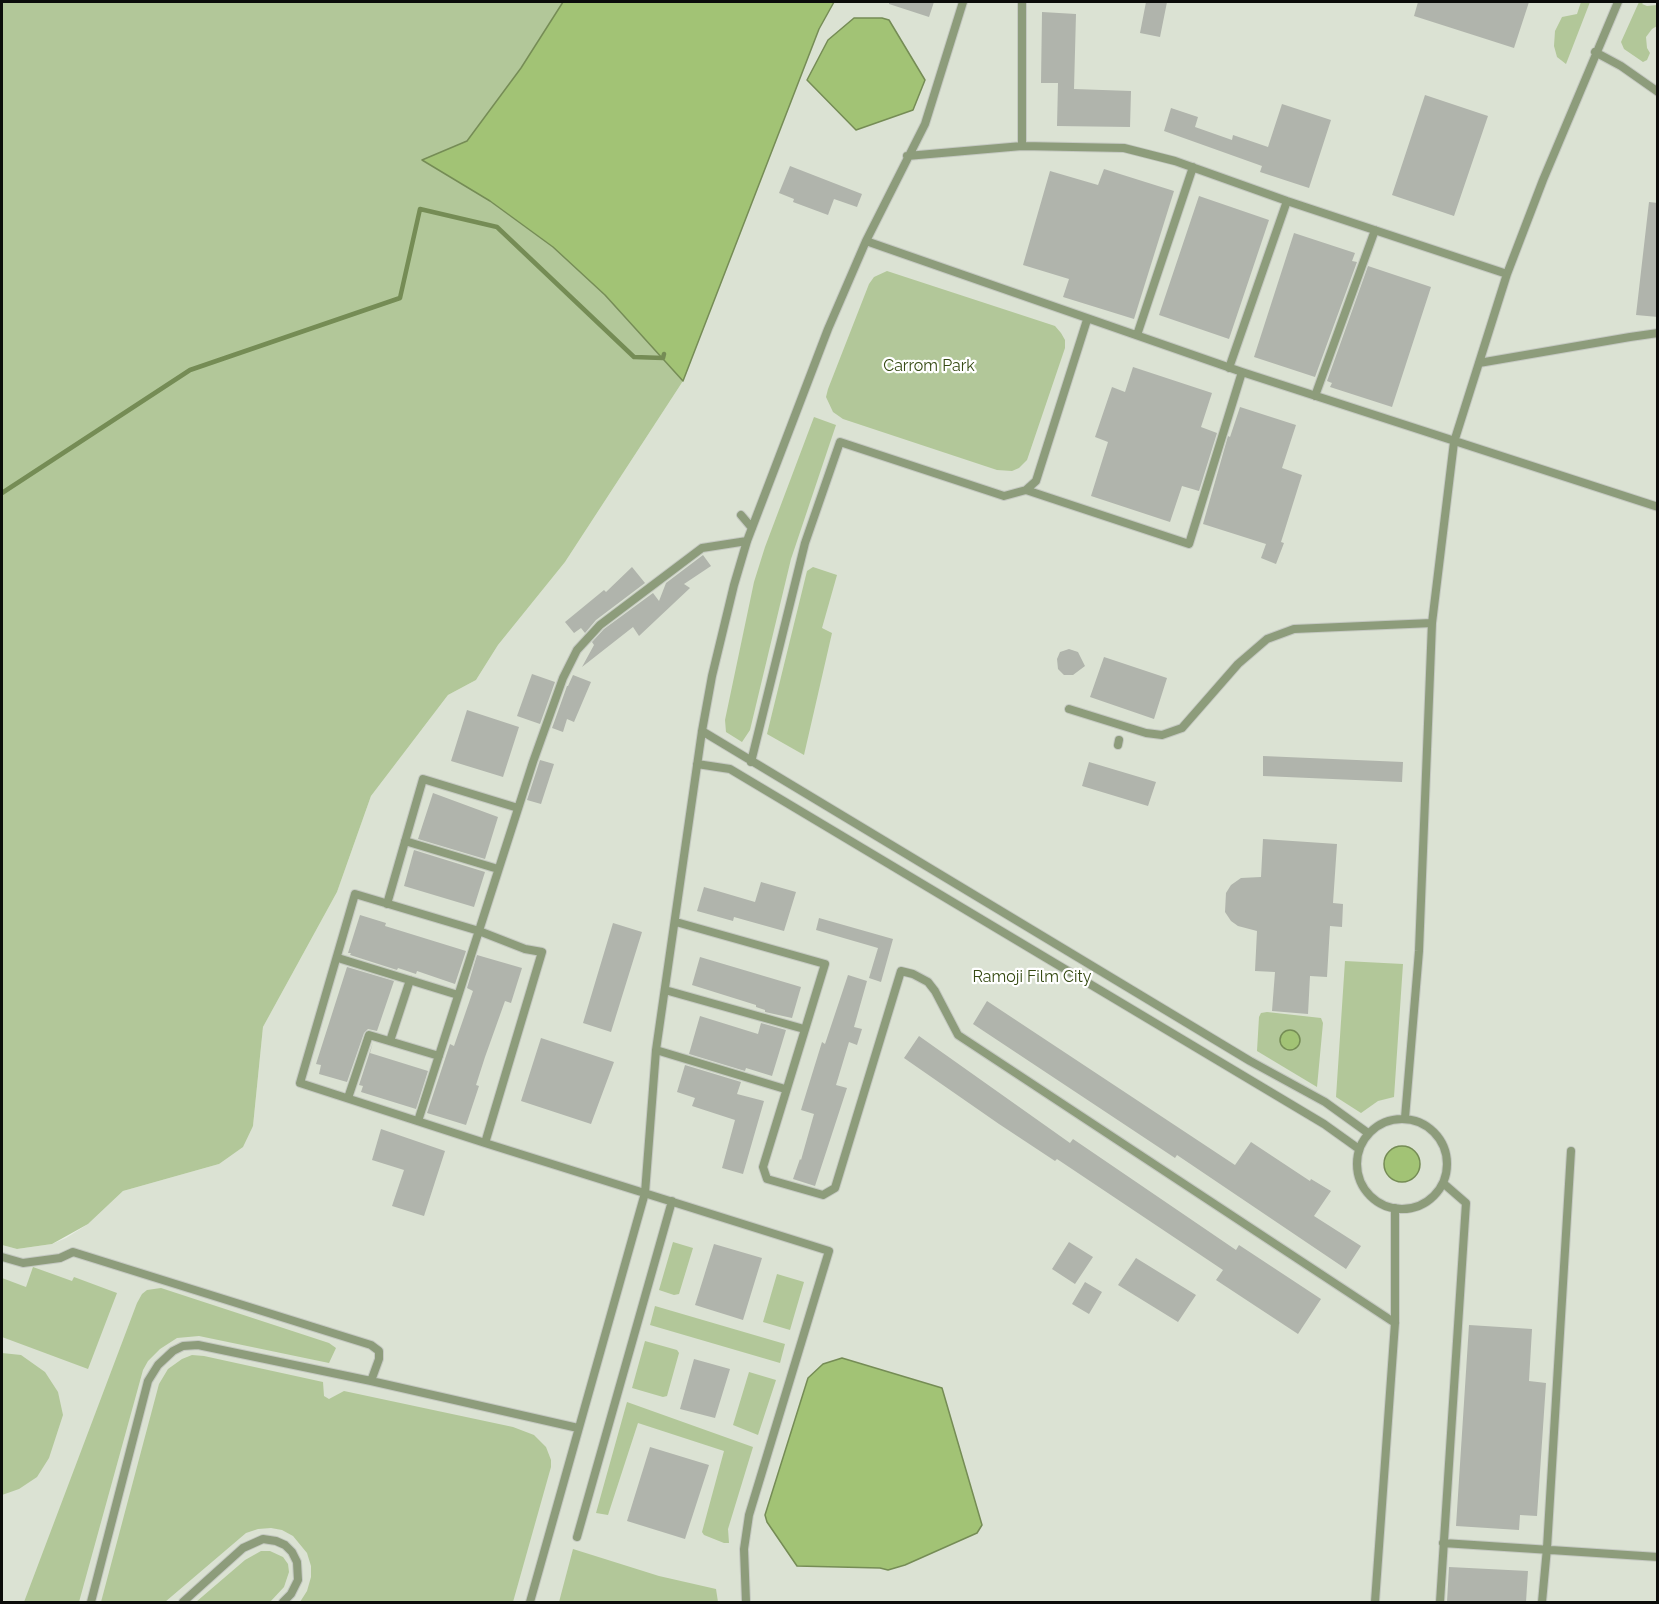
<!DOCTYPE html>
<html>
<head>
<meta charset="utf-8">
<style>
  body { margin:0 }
  #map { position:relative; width:1659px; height:1604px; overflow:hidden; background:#e9ede5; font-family:Raleway,sans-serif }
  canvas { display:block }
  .frame { position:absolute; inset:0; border:3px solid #0b0c0a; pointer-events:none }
</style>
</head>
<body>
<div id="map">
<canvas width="1659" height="1604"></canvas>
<div class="frame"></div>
</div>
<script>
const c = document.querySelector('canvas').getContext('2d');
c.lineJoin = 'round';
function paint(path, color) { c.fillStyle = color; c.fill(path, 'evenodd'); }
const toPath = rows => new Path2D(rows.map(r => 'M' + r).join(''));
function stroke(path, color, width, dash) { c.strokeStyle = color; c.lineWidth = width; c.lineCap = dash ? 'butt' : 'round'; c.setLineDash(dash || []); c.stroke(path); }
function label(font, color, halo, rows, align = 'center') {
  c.font = font + ' Raleway,sans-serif'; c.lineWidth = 4.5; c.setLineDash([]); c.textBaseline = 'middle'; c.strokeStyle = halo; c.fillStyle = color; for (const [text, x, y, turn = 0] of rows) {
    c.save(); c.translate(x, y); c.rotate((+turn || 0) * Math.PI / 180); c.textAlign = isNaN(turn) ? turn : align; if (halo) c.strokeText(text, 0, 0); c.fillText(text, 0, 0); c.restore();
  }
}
const built = toPath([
  [834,2,1657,2,1657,1602,2,1602,2,1245,17,1249,52,1244,66,1238,88,1224,123,1191,219,1164,253,1126,263,1027,337,892,371,796,448,695,476,680,498,645,565,562,683,381,819,29]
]);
const green = toPath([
  [2,2,563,2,521,68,467,141,423,160,490,201,553,247,605,295,683,381,565,562,498,645,476,680,448,695,371,796,337,892,263,1027,253,1126,243,1147,219,1164,123,1191,88,1224,52,1244,17,1249,2,1245],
  [1581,2,1590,2,1566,64,1557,57,1554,46,1555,31,1562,17,1577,14],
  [1639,2,1644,2,1642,4,1647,6,1657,5,1657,26,1652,29,1646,37,1647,48,1650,53,1647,60,1643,62,1624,49,1621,42],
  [887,271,1049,324,1055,326,1061,333,1065,340,1065,348,1027,460,1019,468,1012,471,997,470,843,419,833,412,826,397,828,389,869,284,874,277],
  [814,417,836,425,791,559,750,730,742,742,726,732,725,720,754,582,765,547],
  [813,567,837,575,822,628,832,633,804,755,767,734,807,571],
  [1345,961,1403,964,1394,1097,1378,1101,1361,1113,1336,1097],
  [1267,1012,1321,1018,1323,1023,1317,1087,1257,1051,1259,1017,1261,1013],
  [673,1242,693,1248,679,1294,674,1295,659,1290],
  [33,1267,72,1281,74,1277,117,1293,88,1369,2,1337,2,1278,26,1287],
  [777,1274,804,1282,790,1330,763,1322],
  [161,1288,329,1343,336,1348,329,1363,199,1336,177,1338,160,1349,148,1361,143,1370,79,1602,24,1602,137,1303,142,1294,147,1290],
  [655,1306,785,1344,780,1363,650,1325],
  [645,1341,677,1350,679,1353,667,1396,663,1397,632,1388],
  [2,1353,21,1355,45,1372,58,1392,63,1415,49,1458,37,1477,19,1489,2,1495],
  [192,1355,204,1356,323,1382,324,1396,329,1399,344,1391,513,1427,534,1435,546,1447,551,1460,551,1467,513,1602,300,1602,307,1591,311,1577,311,1566,307,1553,293,1536,282,1530,271,1528,258,1529,246,1533,165,1602,101,1602,159,1384,168,1369,182,1359],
  [749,1372,776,1380,758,1435,733,1425],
  [627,1402,753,1447,728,1529,729,1543,724,1543,704,1535,702,1532,724,1451,638,1423,608,1515,596,1513],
  [573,1549,659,1576,716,1589,718,1602,559,1602],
  [261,1551,270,1551,283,1557,288,1564,289,1572,284,1587,270,1602,196,1602,245,1560]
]);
const water = toPath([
  [563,2,834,2,819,29,683,381,605,295,553,247,490,201,422,160,467,141,521,68,563,2],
  [854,18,882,18,889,20,925,80,913,110,856,130,807,80,828,40,854,18],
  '1280 1040a10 10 0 1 1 20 0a10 10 0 1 1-20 0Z',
  '1384 1164a18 18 0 1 1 36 0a18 18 0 1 1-36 0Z',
  [842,1358,942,1388,982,1525,977,1533,905,1565,888,1570,880,1568,797,1566,767,1522,765,1515,808,1378,823,1364,842,1358]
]);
const stream = toPath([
  [2,493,190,370,400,298,420,209,497,227,634,357,663,358,664,354]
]);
const building = toPath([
  [889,2,934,2,929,17,889,4],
  [1146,2,1167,2,1160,37,1140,33],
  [1418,2,1529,2,1514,48,1414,16],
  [1042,12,1076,14,1074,89,1131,91,1130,127,1057,126,1058,83,1041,83],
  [1425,95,1488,116,1454,216,1392,195],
  [1282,104,1331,120,1309,188,1260,172,1262,166,1164,131,1171,108,1198,117,1195,127,1232,140,1233,135,1268,147],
  [790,166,862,194,857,207,834,199,828,215,793,202,794,199,779,193],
  [1104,169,1174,191,1134,319,1063,297,1069,279,1023,265,1050,171,1098,185],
  [1199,196,1269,220,1229,339,1159,315],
  [1649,202,1658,203,1658,317,1636,315],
  [1294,233,1355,253,1352,261,1357,262,1315,377,1254,357],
  [1368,266,1431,287,1392,407,1330,387,1332,383,1327,381],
  [1133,367,1212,393,1201,427,1217,433,1199,491,1182,486,1170,522,1091,496,1108,442,1095,437,1112,387,1125,392],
  [1240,407,1296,425,1282,468,1302,475,1281,542,1284,543,1276,564,1261,558,1266,544,1203,524,1228,436,1230,437],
  [703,555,711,566,684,584,690,588,639,636,633,627,582,667,594,645,592,642,604,629,653,593,659,601,666,583],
  [632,567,645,583,596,620,585,633,581,628,574,633,565,622,604,590,606,592],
  [1069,649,1078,652,1085,666,1073,675,1064,675,1058,669,1057,659,1060,652],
  [1104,657,1167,678,1154,719,1090,697],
  [532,674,555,682,540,724,517,716],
  [573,675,591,682,574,722,567,719,563,732,552,728,567,686,568,686],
  [467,710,519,727,503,777,451,761],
  [1263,756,1403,762,1402,782,1263,776],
  [540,760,554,764,541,804,527,800],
  [1089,762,1156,782,1148,806,1082,786],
  [433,793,498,817,485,859,418,839],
  [1263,839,1337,844,1333,903,1343,904,1342,927,1330,926,1327,977,1310,976,1308,1014,1272,1011,1275,972,1255,971,1257,931,1238,926,1231,921,1225,912,1226,893,1231,885,1241,878,1261,877],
  [414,850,485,872,474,907,404,886],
  [761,882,796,892,784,931,734,917,733,921,697,911,704,887,755,902],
  [360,915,386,923,385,926,466,951,455,984,417,971,416,974,398,968,397,970,350,955,351,953,348,953],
  [819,918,893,939,881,982,869,978,878,948,816,930],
  [613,923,642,932,611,1032,583,1023],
  [477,955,522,968,511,1003,505,1001,485,1057,476,1085,479,1086,466,1125,427,1113,450,1044,454,1046,473,991,467,988],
  [700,957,801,987,792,1018,765,1012,765,1010,756,1007,756,1005,692,985],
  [347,967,394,981,377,1031,368,1029,364,1033,347,1082,319,1074,321,1065,316,1064],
  [848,975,867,981,854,1027,862,1029,857,1045,849,1042,836,1085,847,1088,815,1186,793,1179,800,1159,801,1160,814,1114,801,1110,822,1042,825,1044],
  [987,1001,1235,1165,1251,1142,1310,1181,1311,1179,1331,1191,1314,1216,1361,1246,1346,1269,1177,1155,1175,1158,973,1024],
  [700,1016,758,1034,761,1023,786,1030,772,1076,746,1068,745,1071,689,1054],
  [919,1036,1070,1143,1073,1139,1236,1250,1239,1245,1321,1299,1298,1334,1216,1280,1223,1270,1057,1159,1055,1161,999,1124,904,1058],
  [541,1038,614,1062,591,1124,521,1101],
  [373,1042,370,1053,428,1071,416,1109,361,1092,363,1086,359,1085],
  [685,1065,741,1082,737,1094,764,1101,743,1174,722,1168,735,1120,692,1106,695,1098,677,1092],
  [381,1129,445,1151,424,1216,392,1206,404,1170,372,1160],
  [1069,1242,1093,1257,1075,1284,1052,1269],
  [714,1244,762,1258,743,1320,695,1305],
  [1136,1258,1196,1295,1178,1322,1118,1285],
  [1085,1282,1102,1292,1089,1314,1072,1304],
  [1469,1325,1532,1329,1529,1381,1546,1383,1537,1516,1520,1515,1519,1530,1456,1526],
  [694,1359,730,1369,715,1418,680,1409],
  [650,1447,709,1465,685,1539,627,1521],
  [1449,1567,1528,1571,1526,1602,1447,1602]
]);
const service = toPath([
  [1595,52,1621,66,1658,92],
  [1022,146,1022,2],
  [907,156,1022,146,1124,148,1175,161,1287,201,1507,274],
  [866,241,1242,372,1658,507],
  [1137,335,1193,167],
  [1479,363,1630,337,1658,333],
  [1229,368,1287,201],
  [1315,396,1375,230],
  [1026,490,1189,544,1242,372],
  [741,515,752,528],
  [1069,709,1146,733,1162,735,1182,728,1238,664,1267,639,1294,629,1432,623],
  [702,731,1250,1061,1325,1102,1368,1133],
  [1118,745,1119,740],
  [751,762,805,543,840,442,1004,496,1026,490,1036,481,1087,320],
  [697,764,730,769,1324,1124,1359,1149],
  [405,841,498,869],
  [387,904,423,779,518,808],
  [676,922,825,964,763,1167,767,1179,823,1195,835,1188,901,971,913,974,928,982,935,991,958,1035,1395,1323],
  [338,958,458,995],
  [665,990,804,1029],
  [390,1041,410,980],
  [656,1050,785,1089],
  [348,1098,369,1035,439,1056],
  [1405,1118,1419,951,1432,623,1454,442,1507,274,1543,180,1618,2],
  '1357 1164a45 45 0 1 1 90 0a45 45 0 1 1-90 0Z',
  [418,1121,533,762,563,678,577,650,600,625,702,548,747,541],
  [485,1143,542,952,525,949,479,931,355,894,300,1083,485,1143,829,1251,749,1515,744,1549,746,1602],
  [2,1257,23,1263,60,1258,73,1252,371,1345,379,1351,379,1359,371,1381],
  [577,1537,672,1201],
  [1443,1543,1658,1557],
  [91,1602,148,1381,158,1365,173,1351,183,1346,198,1345,371,1381,578,1428],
  [183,1602,243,1548,263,1539,276,1541,285,1545,292,1552,297,1562,298,1580,291,1594,283,1602],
  [530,1602,645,1193,656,1050,702,731,712,676,734,585,747,541,828,329,866,241,925,124,963,2],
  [1375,1602,1395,1323,1395,1208],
  [1440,1602,1466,1203,1443,1183],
  [1542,1602,1547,1548,1571,1151]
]);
const parkNames = [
  ["Carrom Park",929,366],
  ["Ramoji Film City",1032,977]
];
paint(built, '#dbe2d3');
paint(green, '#b2c799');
paint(water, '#a2c375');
stroke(water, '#758c55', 1.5);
stroke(stream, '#758c55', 4.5);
paint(building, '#b0b4ac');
stroke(service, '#c5c9c2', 10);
stroke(service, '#8d9c7b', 8);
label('16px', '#354a12', '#fff', parkNames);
</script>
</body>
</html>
